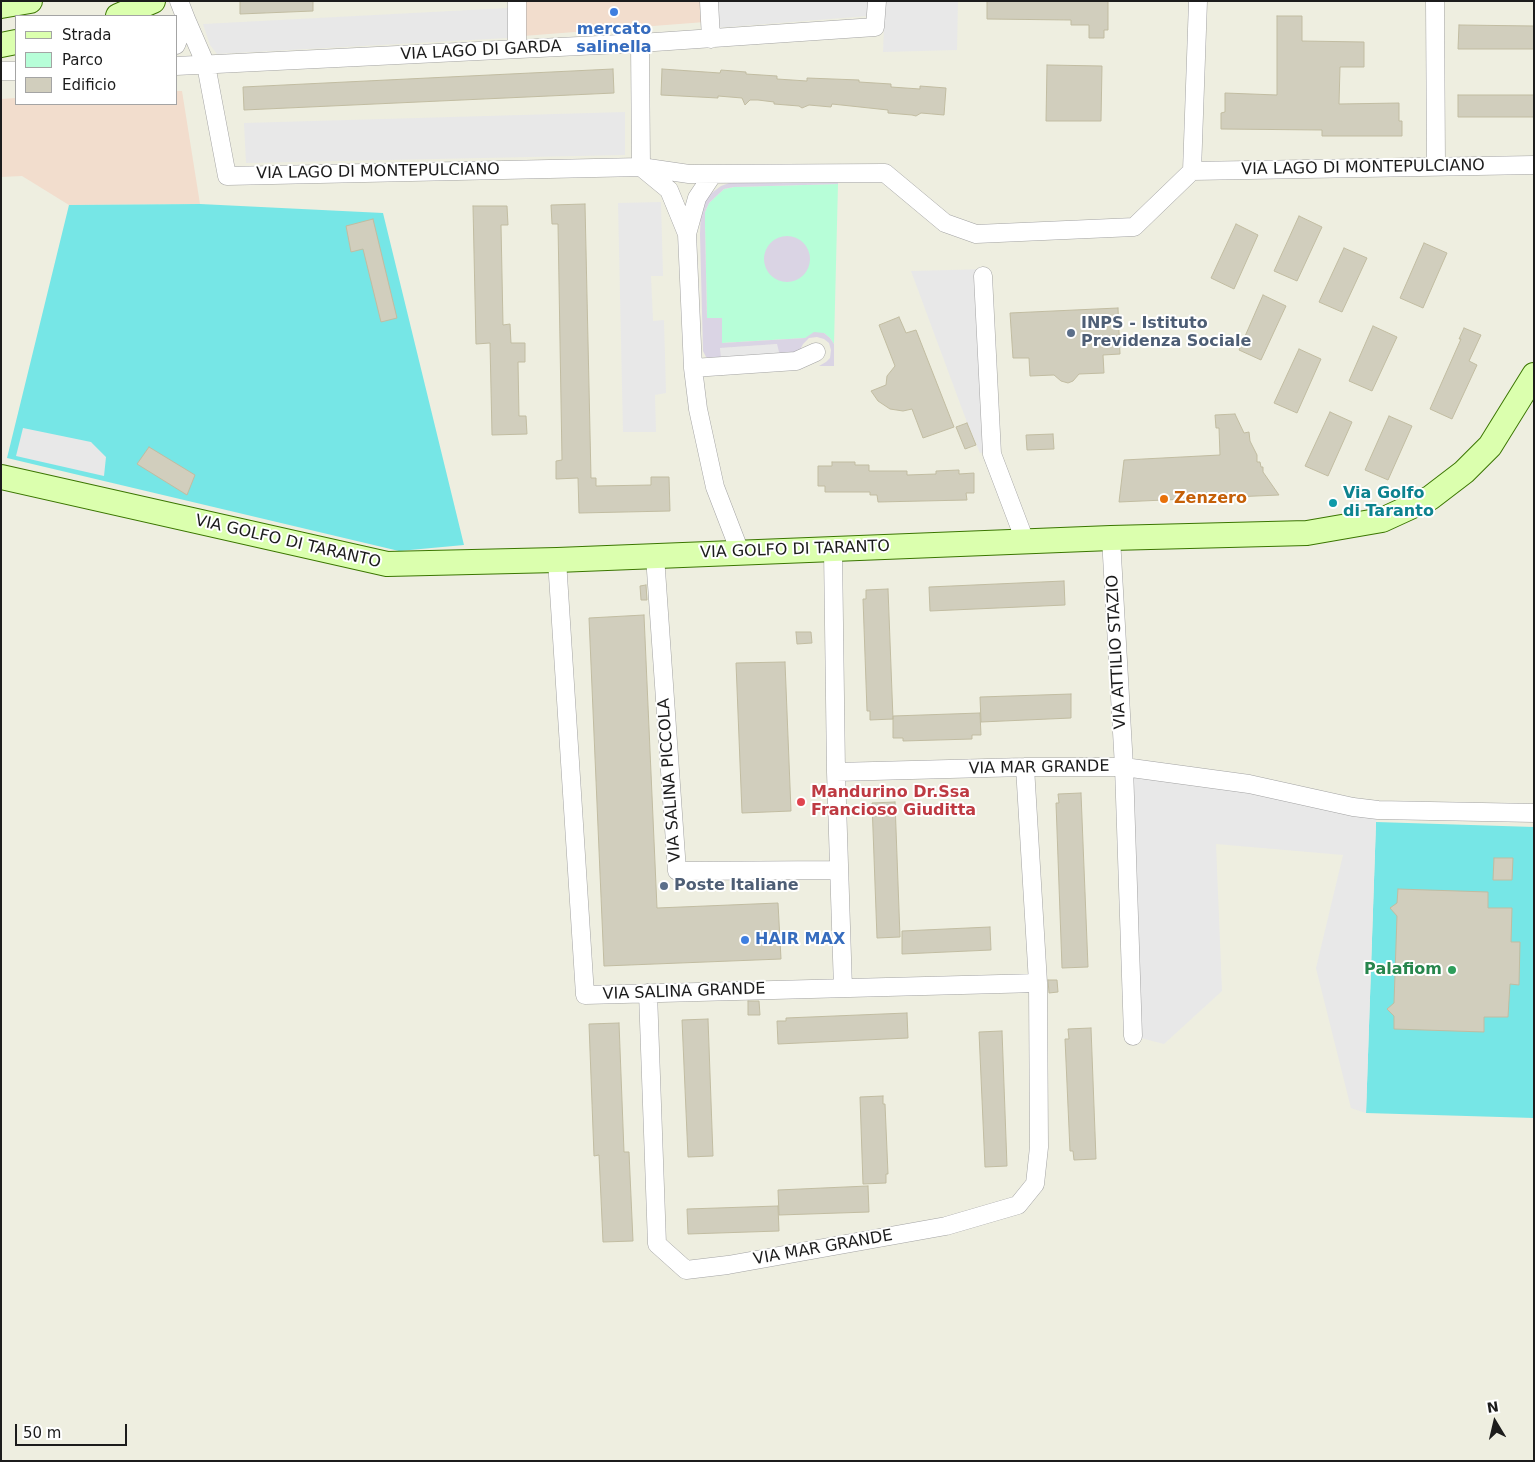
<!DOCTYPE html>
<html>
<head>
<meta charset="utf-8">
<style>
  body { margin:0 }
  #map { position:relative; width:1535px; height:1462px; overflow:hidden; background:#eeeee0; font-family:"DejaVu Sans",sans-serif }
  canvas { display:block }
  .frame { position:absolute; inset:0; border:2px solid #1c1c1c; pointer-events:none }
  .legend { position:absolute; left:15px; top:15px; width:162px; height:90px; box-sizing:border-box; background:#fff; border:1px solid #a4a4a4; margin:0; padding:6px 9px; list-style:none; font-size:15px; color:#1c1c1c }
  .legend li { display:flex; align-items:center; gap:10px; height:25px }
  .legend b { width:25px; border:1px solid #a4a4a4 }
  .north { position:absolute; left:1470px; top:1397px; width:50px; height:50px; -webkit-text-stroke:4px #fff; paint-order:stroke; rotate:351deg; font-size:14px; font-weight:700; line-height:20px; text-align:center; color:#1c1c1c }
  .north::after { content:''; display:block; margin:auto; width:18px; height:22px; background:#1c1c1c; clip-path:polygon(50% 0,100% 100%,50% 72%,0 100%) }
  .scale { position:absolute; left:15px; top:1424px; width:112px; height:22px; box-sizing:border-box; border:2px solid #1c1c1c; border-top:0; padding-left:6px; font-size:15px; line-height:18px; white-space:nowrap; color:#1c1c1c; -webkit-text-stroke:4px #fff; paint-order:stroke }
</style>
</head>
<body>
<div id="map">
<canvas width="1535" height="1462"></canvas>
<div class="frame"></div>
<ul class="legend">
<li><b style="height:6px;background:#dbffae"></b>Strada</li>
<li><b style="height:14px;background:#b7fed8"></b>Parco</li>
<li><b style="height:14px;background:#d1cebd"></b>Edificio</li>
</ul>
<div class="north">N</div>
<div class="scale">50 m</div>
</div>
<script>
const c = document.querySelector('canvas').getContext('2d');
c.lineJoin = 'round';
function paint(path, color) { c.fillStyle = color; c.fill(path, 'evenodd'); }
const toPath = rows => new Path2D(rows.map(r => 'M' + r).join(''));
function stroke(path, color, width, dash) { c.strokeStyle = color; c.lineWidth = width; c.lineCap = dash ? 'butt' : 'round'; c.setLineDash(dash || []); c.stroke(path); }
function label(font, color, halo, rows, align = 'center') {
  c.font = font + ' "DejaVu Sans",sans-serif'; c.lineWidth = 4; c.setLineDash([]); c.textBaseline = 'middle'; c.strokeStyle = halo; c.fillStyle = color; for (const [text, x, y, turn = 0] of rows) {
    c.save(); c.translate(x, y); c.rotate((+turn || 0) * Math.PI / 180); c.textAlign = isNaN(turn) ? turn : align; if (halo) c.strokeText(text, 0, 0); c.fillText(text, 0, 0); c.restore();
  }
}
const commercial = toPath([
  [524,1,704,1,705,22,523,36],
  [176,91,182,91,200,204,69,205,22,176,1,177,1,99,16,98,16,104,176,104]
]);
const park = toPath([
  [838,184,834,344,830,338,824,333,805,338,722,343,707,318,705,226,705,212,709,203,724,189,734,187]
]);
const pitch = toPath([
  [200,204,383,213,464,545,399,551,7,458,69,205],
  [1376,822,1534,827,1534,1118,1366,1113]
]);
const parking = toPath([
  [714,1,868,1,868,16,716,28],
  [885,1,958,1,957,50,883,52],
  [508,8,508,38,217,54,210,45,203,24],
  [625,112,625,155,246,163,244,123],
  [661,202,663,276,651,276,653,321,664,320,666,393,655,395,656,432,623,432,618,203],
  [988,269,997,449,980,453,968,425,911,271],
  [778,344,779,352,781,354,721,358,720,348],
  [23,428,91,442,106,457,104,476,16,456],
  [1124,767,1378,810,1376,822,1366,1113,1351,1108,1316,968,1343,855,1216,844,1222,991,1164,1044,1133,1036]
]);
const plaza = toPath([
  [838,179,838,184,734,187,724,189,709,203,705,212,705,226,707,318,722,318,722,343,805,338,814,332,824,333,830,338,834,344,834,366,819,366,826,362,830,358,831,350,829,343,824,339,817,337,809,338,803,344,800,350,796,353,781,354,779,352,777,344,720,348,721,358,711,359,706,357,703,351,700,234,701,209,705,200,713,192,721,186,732,182],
  '764 259a23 23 0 1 1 46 0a23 23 0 1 1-46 0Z'
]);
const building = toPath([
  [240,1,313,1,313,11,240,14,240,1],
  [987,1,1108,1,1108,30,1104,30,1104,38,1089,38,1089,25,1071,25,1071,20,987,19,987,1],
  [1277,16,1302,16,1302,41,1364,42,1364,67,1340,67,1339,104,1399,103,1399,121,1402,121,1402,136,1322,136,1322,130,1221,129,1221,113,1225,112,1225,93,1277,95,1277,16],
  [1459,25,1534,26,1534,49,1458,49,1459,25],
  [1047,65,1102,66,1101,121,1046,121,1047,65],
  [613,69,614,93,244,110,243,87,613,69],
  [662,69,720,73,721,70,746,72,746,74,777,76,777,79,807,81,807,78,859,80,859,82,891,84,891,87,920,89,920,86,946,88,944,115,921,113,916,116,912,115,888,113,888,110,832,104,831,107,809,105,802,108,799,106,774,104,774,102,758,100,750,100,745,105,742,98,718,96,718,98,661,95,662,69],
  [1458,95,1534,95,1534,117,1458,117,1458,95],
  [585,204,591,478,596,478,596,486,651,485,651,477,669,477,670,511,579,513,578,478,556,479,556,461,562,460,558,224,552,224,551,205,585,204],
  [473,206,507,206,508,225,501,225,503,325,510,324,511,343,525,343,525,362,518,362,519,416,526,416,527,434,492,435,490,343,476,344,473,206],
  [1299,216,1322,227,1297,281,1274,271,1299,216],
  [373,219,397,318,381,322,363,249,351,252,346,226,373,219],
  [1236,224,1258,235,1234,289,1211,278,1236,224],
  [1424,243,1447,253,1423,308,1400,298,1424,243],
  [1344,248,1367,258,1342,312,1319,302,1344,248],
  [1263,295,1286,306,1261,360,1239,350,1263,295],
  [1118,308,1120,354,1103,355,1104,373,1079,374,1073,381,1068,383,1061,381,1054,375,1030,376,1029,358,1013,358,1010,313,1118,308],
  [899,317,906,333,916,330,954,427,923,438,912,409,903,411,890,409,878,401,871,391,886,385,887,376,895,366,879,325,899,317],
  [1373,326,1397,337,1372,391,1349,381,1373,326],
  [1464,328,1481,335,1469,361,1477,365,1452,419,1430,409,1461,339,1459,339,1464,328],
  [1299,349,1321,359,1297,413,1274,403,1299,349],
  [1330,412,1352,422,1328,476,1305,466,1330,412],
  [1235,414,1244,433,1249,432,1250,441,1257,455,1257,462,1260,462,1261,467,1263,467,1263,472,1279,495,1119,502,1124,460,1220,455,1219,428,1216,428,1215,415,1235,414],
  [1389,416,1412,426,1388,480,1365,470,1389,416],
  [967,423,976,445,965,449,956,427,967,423],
  [1053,434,1054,449,1027,450,1026,435,1053,434],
  [149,447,195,475,187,495,137,464,149,447],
  [832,462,855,462,855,465,869,465,869,471,907,471,907,475,936,474,936,471,959,470,959,474,974,473,974,493,966,493,967,500,878,502,877,495,870,495,870,492,825,492,825,486,818,486,818,466,832,466,832,462],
  [1064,581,1065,605,930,611,929,587,1064,581],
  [646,585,647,600,641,600,640,586,646,585],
  [888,589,893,719,870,720,870,711,867,711,863,599,866,599,866,590,888,589],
  [644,615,657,908,778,903,781,959,604,966,589,618,644,615],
  [796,632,811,632,812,643,797,644,796,632],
  [785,662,791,811,742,813,736,663,785,662],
  [1071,694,1071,718,981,722,980,697,1071,694],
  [980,713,981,735,972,735,972,739,903,741,903,738,893,738,893,716,980,713],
  [1081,793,1088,967,1062,968,1056,803,1059,803,1058,794,1081,793],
  [895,802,900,937,877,938,872,803,895,802],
  [1494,858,1513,858,1512,880,1493,880,1494,858],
  [1398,889,1488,892,1488,908,1512,908,1511,942,1520,942,1519,985,1510,984,1508,1017,1484,1017,1484,1032,1394,1029,1394,1016,1387,1009,1394,1003,1397,916,1390,908,1397,903,1398,889],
  [990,927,991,950,902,954,902,931,990,927],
  [1048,980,1057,980,1058,992,1049,993,1048,980],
  [748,1001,759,1001,760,1015,748,1015,748,1001],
  [907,1013,908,1038,778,1044,777,1021,786,1021,786,1018,907,1013],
  [708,1019,713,1156,688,1157,682,1020,708,1019],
  [619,1023,624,1152,629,1152,633,1241,603,1242,599,1155,594,1156,589,1024,619,1023],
  [1091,1028,1096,1159,1074,1160,1073,1151,1070,1151,1065,1039,1069,1039,1068,1029,1091,1028],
  [1002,1031,1007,1166,985,1167,979,1032,1002,1031],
  [883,1096,883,1104,885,1104,888,1174,886,1174,886,1183,863,1184,860,1097,883,1096],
  [868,1186,869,1212,779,1215,778,1190,868,1186],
  [778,1206,779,1231,688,1234,687,1209,778,1206]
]);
const street = toPath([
  [709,1,711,39],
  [1435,1,1436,166],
  [186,19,206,65,227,176,641,167,689,174,885,173,945,223,976,234,1134,227,1192,171,1198,1],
  [640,43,641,167],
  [176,45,186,19,179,1],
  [517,49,517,1],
  [176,66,640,43,875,27,877,1],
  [1,71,16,71],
  [641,167,669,190,687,234],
  [1192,171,1534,165],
  [713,174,697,198,687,234,693,368,698,409,715,487,740,552],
  [983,276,992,454,1025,541],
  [693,368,796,361,816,352],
  [1111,538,1124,767,1133,1036],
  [833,550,836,772,843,988],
  [655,556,677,871,839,870],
  [557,560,585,995,1038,983],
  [836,772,1025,767,1124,767,1249,784,1353,807,1378,810,1534,813],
  [648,993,657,1244,686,1270,728,1265,946,1226,1018,1205,1035,1184,1039,1147,1038,983,1025,767]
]);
const secondary = toPath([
  [1,6,30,1],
  [118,16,153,1],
  [1,45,16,42],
  [1,477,387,564,557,560,1111,538,1307,533,1382,520,1430,498,1464,472,1490,446,1534,375]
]);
const markers = [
  [614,12,5,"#3f7fe0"],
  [1071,333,5,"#5c6f8a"],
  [1164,499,5,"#e8710a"],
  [1333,503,5,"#0f9aa8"],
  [801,802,5,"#e0444e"],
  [664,886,5,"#5c6f8a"],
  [745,940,5,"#3f7fe0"],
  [1452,970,5,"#2e9e5b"]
];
const shopNames = [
  ["mercato",614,30],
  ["salinella",614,48],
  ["HAIR MAX",755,940,"left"]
];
const streetNames = [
  ["VIA LAGO DI GARDA",481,51,-3],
  ["VIA LAGO DI MONTEPULCIANO",1363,168,-1],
  ["VIA LAGO DI MONTEPULCIANO",378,172,-1],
  ["VIA GOLFO DI TARANTO",288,542,13],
  ["VIA GOLFO DI TARANTO",795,550,-2],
  ["VIA ATTILIO STAZIO",1117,652,-93],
  ["VIA MAR GRANDE",1039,768,-1],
  ["VIA SALINA PICCOLA",670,780,-94],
  ["VIA SALINA GRANDE",684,992,-2],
  ["VIA MAR GRANDE",823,1248,-10]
];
const serviceNames = [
  ["INPS - Istituto",1081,324],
  ["Previdenza Sociale",1081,342],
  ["Poste Italiane",674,886]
];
const cultureNames = [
  ["Via Golfo",1343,494],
  ["di Taranto",1343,512]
];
const foodNames = [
  ["Zenzero",1174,499]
];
const healthNames = [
  ["Mandurino Dr.Ssa",811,793],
  ["Francioso Giuditta",811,811]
];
const leisureNames = [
  ["Palafiom",1442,970]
];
paint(commercial, '#f2ddcd');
paint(park, '#b7fed8');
paint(pitch, '#76e6e6');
paint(parking, '#e8e8e8');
paint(plaza, '#dad4e4');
paint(building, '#d1cebd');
stroke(building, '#c1bca1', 1);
stroke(street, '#a3a3a3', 19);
stroke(secondary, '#3b7600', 26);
stroke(street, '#fff', 18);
stroke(secondary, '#dbffae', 24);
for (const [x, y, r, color] of markers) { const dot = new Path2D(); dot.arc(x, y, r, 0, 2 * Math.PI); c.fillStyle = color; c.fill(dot); stroke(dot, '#fff', 2); }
label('bold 16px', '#366cbe', '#fff', shopNames);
label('16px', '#1c1c1c', '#fff', streetNames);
label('bold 16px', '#4e5e75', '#fff', serviceNames, 'left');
label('bold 16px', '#0d838f', '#fff', cultureNames, 'left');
label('bold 16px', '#c56008', '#fff', foodNames, 'left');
label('bold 16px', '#be3a42', '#fff', healthNames, 'left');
label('bold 16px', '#27864d', '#fff', leisureNames, 'right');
</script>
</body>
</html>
